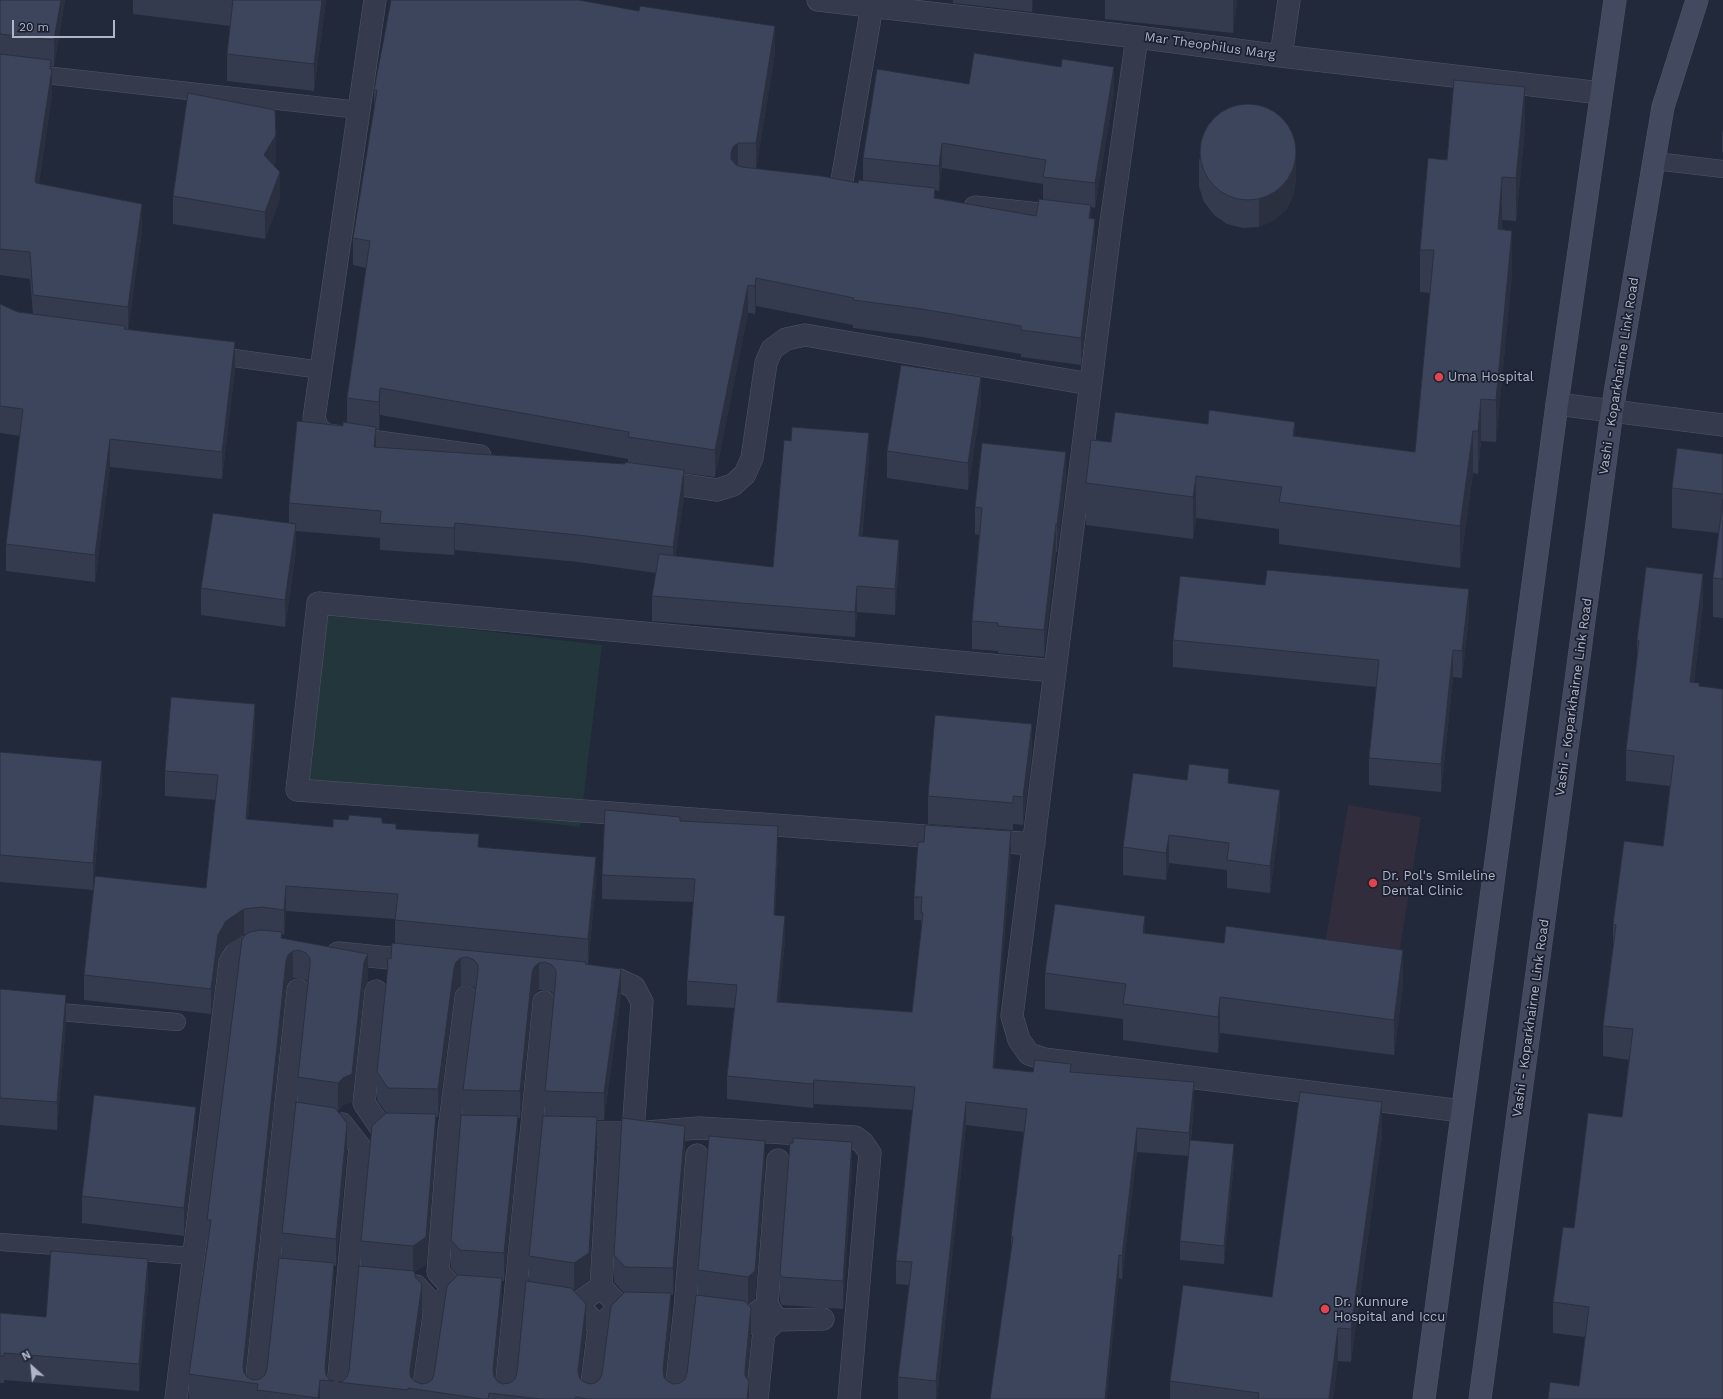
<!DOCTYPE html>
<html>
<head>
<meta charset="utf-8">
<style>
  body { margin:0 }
  #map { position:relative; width:1723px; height:1399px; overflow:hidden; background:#21293b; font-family:"Work Sans",sans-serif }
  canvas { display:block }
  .north { position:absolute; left:12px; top:1347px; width:40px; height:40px; -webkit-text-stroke:3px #1a2030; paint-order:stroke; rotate:333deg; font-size:11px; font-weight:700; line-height:16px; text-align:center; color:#b0b6c8 }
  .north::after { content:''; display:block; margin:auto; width:14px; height:18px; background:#b0b6c8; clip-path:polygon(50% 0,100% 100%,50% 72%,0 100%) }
  .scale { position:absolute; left:12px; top:20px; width:103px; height:18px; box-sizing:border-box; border:2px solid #b0b6c8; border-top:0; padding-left:5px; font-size:12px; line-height:14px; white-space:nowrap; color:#b0b6c8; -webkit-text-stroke:3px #1a2030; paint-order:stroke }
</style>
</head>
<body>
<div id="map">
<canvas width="1723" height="1399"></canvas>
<div class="north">N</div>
<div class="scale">20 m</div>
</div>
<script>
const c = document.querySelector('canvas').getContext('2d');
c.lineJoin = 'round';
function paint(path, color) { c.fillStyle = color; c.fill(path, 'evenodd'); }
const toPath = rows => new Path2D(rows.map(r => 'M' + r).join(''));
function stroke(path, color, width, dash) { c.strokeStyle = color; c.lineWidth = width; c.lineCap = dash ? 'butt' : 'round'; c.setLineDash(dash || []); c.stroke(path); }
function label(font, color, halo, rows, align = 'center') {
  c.font = font + ' "Work Sans",sans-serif'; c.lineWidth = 3.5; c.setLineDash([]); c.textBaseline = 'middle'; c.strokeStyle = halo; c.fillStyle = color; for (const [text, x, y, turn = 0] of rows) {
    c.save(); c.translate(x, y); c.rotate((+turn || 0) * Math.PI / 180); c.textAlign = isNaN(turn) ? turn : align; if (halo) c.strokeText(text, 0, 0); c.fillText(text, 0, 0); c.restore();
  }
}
const medical = toPath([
  [1348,805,1421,817,1398,961,1324,950]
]);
const green = toPath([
  [325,612,602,645,580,827,302,794]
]);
const service = toPath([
  [0,70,359,110],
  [1655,161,1723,169],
  [212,355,321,370],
  [0,1007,177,1022],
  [0,1242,194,1256]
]);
const minor = toPath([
  [375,0,314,418,318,429,327,435,480,456],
  [818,0,1137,37,1281,56,1601,93],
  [1137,37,1111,222,1012,1016,1019,1040,1029,1054,1044,1059,1462,1111],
  [1281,56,1289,0],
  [840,192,872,6],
  [975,207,1066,217],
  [1557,404,1723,425],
  [655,481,717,490,733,485,745,474,752,458,766,363,772,349,786,339,805,335,1090,384],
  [1034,844,297,790,318,603,1055,671],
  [338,953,421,961],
  [591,977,619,980,634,987,642,1002,633,1133,699,1128,855,1137,863,1143,870,1153,849,1399],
  [376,991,364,1103,381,1128],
  [568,1133,633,1133],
  [610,1134,601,1287,620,1307],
  [416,1286,435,1307,422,1399],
  [454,1290,438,1272,449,1130,466,997],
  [553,1300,577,1304,601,1287],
  [577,1304,599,1327,590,1399],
  [435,1307,454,1290,470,1291],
  [722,1313,751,1317,767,1305],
  [751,1317,764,1331,757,1399],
  [777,1320,767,1305,778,1160],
  [599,1327,620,1307,634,1308],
  [767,1329,777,1320,823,1319],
  [255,1395,298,990],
  [337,1397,360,1147,342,1124],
  [176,1399,230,962,236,953,246,947,261,945,270,946],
  [505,1399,544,1002],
  [675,1399,685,1308,697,1155]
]);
const secondary = toPath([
  [1424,1399,1557,404,1615,0],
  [1480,1399,1612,411,1663,107,1697,0]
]);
const wall = toPath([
  [0,0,65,0,54,66,51,66,52,95,39,183,142,231,128,329,235,370,222,479,110,467,95,582,6,571,6,544,20,436,0,433,0,304,18,312,33,314,30,279,0,275],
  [133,0,326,0,314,91,227,81,227,54,230,26,133,14],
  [953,0,1033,0,1032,12,953,3],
  [1105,0,1237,0,1233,33,1105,19],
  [775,53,756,169,858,183,863,180,863,158,969,84,1114,92,1095,208,1091,207,1091,218,1095,246,1081,365,1021,357,1021,354,922,337,853,328,853,325,756,306,755,314,748,313,715,477,684,473,684,498,675,556,773,567,869,459,862,537,899,565,895,615,857,612,855,637,652,621,652,596,656,573,578,562,455,550,454,555,380,550,380,538,296,531,296,552,285,627,201,615,201,588,289,523,289,503,343,426,347,423,347,398,366,268,353,265,353,238,374,113,374,90],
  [942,168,1043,184,1043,200,1036,216,935,198,935,190,939,191],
  [380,415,628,459,628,463,625,464,376,447,376,429,379,430],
  [1525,129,1516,221,1502,220,1502,230,1512,274,1496,442,1481,441,1478,474,1473,473,1460,568,1279,544,1279,529,1196,518,1193,539,1086,525,1086,483,1111,442,1295,436,1415,452,1430,293,1420,292,1420,250,1447,160],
  [1723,129,1723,152,1722,152,1722,134],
  [1199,159,1296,180,1293,196,1286,210,1273,221,1259,227,1243,228,1227,224,1214,215,1204,202,1199,187],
  [276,162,274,165,280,199,265,239,173,224,173,196],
  [981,404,968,490,887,478,887,451],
  [1723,454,1723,618,1713,617,1713,578,1719,533,1672,528,1672,488],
  [1066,479,1057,552,1056,552,1044,657,998,653,998,651,972,649,972,621,979,535,975,534,975,507],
  [1703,605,1694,682,1579,1386,1585,1337,1553,1333,1553,1302,1574,1228,1622,1117,1629,1060,1603,1056,1603,1026,1613,946,1613,924,1663,846,1670,786,1626,781,1626,750,1637,663,1637,640],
  [1469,617,1462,678,1453,677,1441,792,1369,785,1369,758,1376,687,1173,667,1173,640],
  [255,729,248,819,333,827,382,823,396,829,479,847,596,882,588,964,621,996,604,1120,597,1120,597,1145,589,1280,574,1291,573,1291,586,1331,580,1378,582,1381,589,1384,595,1383,600,1379,602,1374,624,1293,614,1282,614,1255,685,1153,673,1295,671,1295,671,1320,665,1378,667,1381,673,1384,680,1383,685,1379,687,1373,698,1295,698,1270,765,1168,755,1298,748,1304,751,1335,747,1378,749,1399,338,1399,338,1382,343,1381,347,1377,349,1371,361,1266,361,1241,386,1113,377,1100,377,1072,387,978,387,958,391,959,395,943,395,919,286,911,284,935,282,934,282,938,368,982,364,990,352,1102,343,1105,337,1111,347,1151,336,1266,334,1266,334,1291,326,1376,330,1380,334,1381,334,1399,189,1399,189,1374,207,1247,207,1220,245,934,226,946,218,960,211,1014,84,1000,84,975,206,888,216,800,165,796,165,771],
  [293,978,299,978,306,980,308,984,298,1077,298,1102,282,1233,282,1259,267,1369,265,1375,260,1379,253,1380,247,1377,245,1374,286,989,288,982],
  [467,985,474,987,476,990,463,1090,463,1115,451,1240,451,1268,458,1276,434,1374,432,1380,427,1383,421,1384,414,1381,412,1379,422,1311,414,1272,426,1265,436,1142,436,1117,438,1117,454,995,456,989,461,986],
  [539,990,545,990,552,992,554,996,545,1091,545,1116,529,1256,529,1281,517,1373,515,1379,510,1383,503,1384,498,1382,495,1378,502,1306,502,1281,504,1281,518,1143,518,1118,520,1118,532,1001,534,994],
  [0,752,102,788,93,890,0,882],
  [1032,752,1023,825,1013,824,1013,830,928,824,928,796],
  [1187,780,1229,784,1280,817,1270,893,1227,888,1227,870,1169,863,1166,880,1123,875,1123,847],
  [680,821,778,849,775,915,785,939,779,1002,912,1012,921,933,921,920,914,920,914,897,1011,855,994,1068,1033,1072,1071,1072,1194,1106,1191,1140,1234,1163,1224,1264,1180,1260,1180,1241,1189,1156,1137,1152,1122,1279,1011,1248,1011,1236,1024,1132,966,1125,937,1399,898,1399,898,1377,909,1285,896,1284,896,1261,913,1110,814,1104,813,1108,727,1099,727,1076,734,1008,687,1005,687,981,693,902,602,899,602,875],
  [1145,933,1403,985,1394,1055,1220,1033,1218,1053,1123,1040,1123,1019,1045,1009,1045,973],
  [0,989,66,1023,57,1130,0,1125],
  [196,1135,184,1236,82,1223,82,1196],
  [1382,1135,1351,1362,1338,1361,1333,1399,1170,1399,1170,1381,1272,1297],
  [852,1170,843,1309,782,1305,780,1302,780,1274],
  [148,1286,139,1391,4,1380,4,1383,0,1383,0,1313,46,1317]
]);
const shadedWall = toPath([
  [61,0,65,0,54,66,54,40],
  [322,0,326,0,314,91,314,64],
  [1032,0,1033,0,1032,12],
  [1233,0,1237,0,1233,33],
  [775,26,775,53,756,171,756,143],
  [51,60,51,77,52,69,52,95,35,207,35,181],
  [1114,67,1114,92,1095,208,1095,183],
  [1525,87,1525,129,1516,221,1516,178],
  [276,135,276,162,264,182,264,155],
  [738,143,738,170,733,174,731,153,733,147],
  [942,143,942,168,939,191,939,166],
  [1296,153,1296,180,1293,196,1286,210,1273,221,1259,227,1259,200],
  [280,172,280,199,265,239,265,212],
  [1502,177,1502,220,1498,272,1498,229],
  [142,204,142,231,128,334,128,307],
  [1091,205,1091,232,1089,218],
  [1095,219,1095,246,1081,365,1081,338],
  [1512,231,1512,274,1496,442,1496,400],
  [756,278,756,306,755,314,755,286],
  [748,285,748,313,715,477,715,450],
  [235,342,235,370,222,479,222,452],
  [981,377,981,404,968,490,968,463],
  [380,388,380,415,379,430,379,402],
  [1481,399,1481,441,1478,474,1478,431],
  [1295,422,1295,464,1293,436],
  [376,427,376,455,374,447],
  [1473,431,1473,473,1460,568,1460,526],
  [869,433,869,459,859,562,859,536],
  [110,439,110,467,95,582,95,555],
  [1066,452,1066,479,1057,552,1057,525],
  [684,470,684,498,673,575,673,547],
  [1196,476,1196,518,1193,539,1193,497],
  [455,523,455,550,454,555,454,528],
  [296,524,296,552,285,627,285,600],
  [1056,524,1056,552,1044,657,1044,630],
  [899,540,899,565,895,615,895,589],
  [1703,574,1703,605,1690,713,1690,682],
  [857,586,857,612,855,637,855,612],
  [1469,589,1469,617,1462,678,1462,651],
  [1453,650,1453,677,1441,792,1441,764],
  [255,704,255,729,246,844,246,819],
  [1032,724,1032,752,1023,825,1023,797],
  [102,761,102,788,93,890,93,863],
  [1229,769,1229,797,1228,783],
  [1280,790,1280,817,1270,893,1270,866],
  [778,826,778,849,774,938,774,915],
  [1011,831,1011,855,993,1091,993,1068],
  [1169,835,1169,863,1166,880,1166,853],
  [596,857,596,882,588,964,588,939],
  [286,886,286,911,284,935,284,910],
  [244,909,244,935,226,946,218,960,211,1014,211,989,218,935,226,921],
  [785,916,785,939,777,1026,777,1002],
  [1145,916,1145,951,1143,933],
  [1403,950,1403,985,1394,1055,1394,1020],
  [293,951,293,978,288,982,286,989,244,1382,243,1367,286,961,288,955],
  [368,954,368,982,364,990,352,1102,343,1105,338,1111,338,1083,364,962],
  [461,958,461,986,456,989,454,995,438,1117,438,1089,454,968,456,962],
  [539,963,539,990,534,994,532,1001,520,1118,520,1091,532,973,534,967],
  [621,969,621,996,604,1120,604,1093],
  [66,995,66,1023,57,1130,57,1102],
  [1220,997,1220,1033,1218,1053,1218,1017],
  [814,1080,814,1104,813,1108,813,1084],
  [1194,1082,1194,1106,1189,1156,1189,1133],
  [966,1102,966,1125,937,1399,936,1399,936,1381],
  [1382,1102,1382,1135,1351,1362,1351,1329],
  [196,1107,196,1135,184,1236,184,1208],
  [436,1114,436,1142,426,1265,413,1273,413,1246],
  [518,1116,518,1143,504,1281,504,1253],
  [597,1117,597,1145,589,1280,574,1291,574,1263],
  [347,1123,347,1151,336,1266,336,1239],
  [685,1126,685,1153,673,1295,673,1268],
  [1137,1128,1137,1152,1122,1279,1122,1256],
  [765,1141,765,1168,755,1298,748,1304,748,1277],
  [852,1142,852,1170,843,1309,843,1281],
  [1234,1144,1234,1163,1224,1264,1224,1246],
  [1119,1255,1119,1279,1107,1399,1105,1399],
  [148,1259,148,1286,139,1391,139,1364],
  [334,1263,334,1291,326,1380,325,1368],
  [502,1278,502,1306,493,1393,493,1370],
  [422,1284,422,1311,411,1389,410,1370],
  [671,1293,671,1320,663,1398,663,1370],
  [586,1304,586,1331,578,1398,578,1370],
  [751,1308,751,1335,745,1398,745,1370],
  [1338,1328,1338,1361,1333,1399,1329,1399],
  [320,1380,320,1399,318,1399,318,1398],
  [749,1381,749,1399,747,1399]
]);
const building = toPath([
  [0,0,61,0,54,40,0,34,0,0],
  [233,0,322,0,314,64,227,54,233,0],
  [391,0,579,0,639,11,640,6,775,26,756,143,738,143,733,147,731,153,731,159,736,165,742,167,821,176,858,183,859,180,935,188,934,198,1036,216,1039,199,1091,205,1089,218,1095,219,1081,338,1021,330,1021,326,922,309,853,300,854,298,756,278,755,286,748,285,715,450,628,437,629,432,380,388,379,402,347,398,370,241,353,238,377,90,374,90,391,0],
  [974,53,1061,67,1062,59,1114,67,1095,183,1043,177,1046,160,942,143,939,166,863,158,877,69,969,84,974,53],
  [0,54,51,60,50,69,52,69,35,181,36,183,142,204,128,307,33,295,30,252,0,249,0,54],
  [1454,80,1525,87,1516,178,1502,177,1498,229,1512,231,1496,400,1481,399,1478,431,1473,431,1460,526,1279,502,1282,487,1196,476,1193,497,1086,483,1091,440,1111,442,1115,412,1208,424,1209,410,1295,422,1293,436,1415,452,1434,250,1420,250,1428,158,1447,160,1454,80],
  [188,93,275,110,276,135,264,155,280,172,265,212,173,196,188,93],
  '1200 152a48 48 0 1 1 96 0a48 48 0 1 1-96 0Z',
  [0,304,18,312,125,326,124,329,235,342,222,452,110,439,95,555,6,544,23,409,0,406,0,304],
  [901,365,981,377,968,463,887,451,901,365],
  [297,421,343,426,343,422,376,427,374,447,625,464,625,462,684,470,673,547,578,535,455,523,454,528,380,523,381,511,289,503,297,421],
  [792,427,869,433,859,536,899,540,895,589,857,586,855,612,652,596,659,554,773,567,784,440,791,441,792,427],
  [982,443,1066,452,1057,525,1056,524,1044,630,998,626,998,623,972,621,982,508,975,507,982,443],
  [1677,448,1723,454,1723,494,1672,488,1677,448],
  [1723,499,1723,579,1713,578,1723,499],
  [213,513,296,524,285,600,201,588,213,513],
  [1646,567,1703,574,1690,682,1699,683,1699,686,1723,689,1723,1399,1548,1399,1550,1382,1579,1386,1589,1307,1553,1302,1563,1227,1574,1228,1588,1113,1622,1117,1633,1029,1603,1026,1616,925,1613,924,1624,841,1663,846,1674,756,1626,750,1639,641,1637,640,1646,567],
  [1267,570,1469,589,1462,651,1453,650,1441,764,1369,758,1379,660,1173,640,1180,576,1265,585,1267,570],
  [171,697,255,704,246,819,333,827,333,819,348,820,349,815,382,818,382,823,396,824,396,829,479,834,478,847,596,857,588,939,395,920,398,894,286,886,284,910,262,907,244,909,226,921,218,935,211,989,84,975,95,876,206,888,218,775,165,771,171,697],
  [935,715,1032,724,1023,797,1013,796,1013,803,928,796,935,715],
  [0,752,102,761,93,863,0,855,0,752],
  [1189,764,1229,769,1228,783,1280,790,1270,866,1227,860,1229,843,1169,835,1166,853,1123,847,1133,773,1187,780,1189,764],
  [605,810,680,817,680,821,778,826,774,915,785,916,777,1002,912,1012,923,913,921,913,922,897,914,897,918,842,924,842,925,825,1011,831,993,1068,1033,1072,1035,1060,1071,1064,1070,1072,1194,1082,1189,1133,1137,1128,1122,1256,1119,1255,1105,1399,990,1399,1013,1237,1011,1236,1027,1109,966,1102,936,1381,898,1377,912,1262,896,1261,915,1087,814,1080,813,1084,727,1076,737,985,687,981,695,879,602,875,605,810],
  [1055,904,1145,916,1143,933,1224,943,1226,926,1403,950,1394,1020,1220,997,1218,1017,1123,1004,1126,984,1045,973,1055,904],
  [261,930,282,932,281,938,368,954,364,962,352,1074,343,1078,338,1083,298,1077,310,964,310,958,306,953,299,950,293,951,288,955,286,961,243,1367,244,1373,247,1377,253,1380,260,1379,265,1375,267,1369,279,1258,334,1263,325,1368,326,1375,330,1380,334,1381,320,1380,318,1398,257,1390,258,1384,189,1374,211,1220,207,1220,242,939,245,935,250,932,261,930],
  [392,943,586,962,585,964,621,969,604,1093,545,1091,556,976,556,970,552,965,545,962,539,963,534,967,532,973,520,1091,463,1090,478,971,478,965,474,960,467,957,461,958,456,962,454,968,438,1089,388,1088,377,1072,388,965,387,958,391,959,392,943],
  [0,989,66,995,57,1102,0,1098,0,989],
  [1300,1092,1382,1102,1351,1329,1338,1328,1329,1399,1258,1399,1259,1393,1170,1381,1183,1285,1272,1297,1300,1092],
  [94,1095,196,1107,184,1208,82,1196,94,1095],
  [296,1102,335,1108,347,1123,336,1239,282,1233,296,1102],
  [386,1113,436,1114,426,1237,413,1246,361,1241,372,1126,386,1113],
  [461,1115,518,1116,504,1253,460,1250,451,1240,461,1115],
  [543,1116,597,1117,589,1253,574,1263,529,1256,543,1116],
  [622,1118,685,1126,673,1268,625,1267,614,1255,622,1118],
  [709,1136,765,1141,755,1271,748,1277,698,1270,709,1136],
  [793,1138,852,1142,843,1281,782,1277,780,1274,790,1143,793,1143,793,1138],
  [1190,1140,1234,1144,1224,1246,1180,1241,1190,1140],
  [51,1251,148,1259,139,1364,4,1353,4,1356,0,1356,0,1313,46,1317,51,1251],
  [359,1266,414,1271,416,1278,422,1284,410,1370,410,1376,414,1381,421,1384,427,1383,432,1380,434,1374,447,1286,458,1275,502,1278,493,1370,494,1377,498,1382,503,1384,510,1383,515,1379,517,1373,526,1281,571,1288,586,1304,578,1370,579,1377,582,1381,589,1384,595,1383,600,1379,602,1374,611,1306,625,1292,671,1293,663,1370,664,1377,667,1381,673,1384,680,1383,685,1379,687,1373,696,1295,745,1301,751,1308,745,1370,745,1376,749,1381,747,1399,587,1399,576,1397,575,1399,541,1399,489,1393,488,1399,483,1399,408,1388,408,1390,338,1382,343,1381,347,1377,349,1371,359,1266]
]);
const markers = [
  [1439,377,5,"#e0444e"],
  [1373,883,5,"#e0444e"],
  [1325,1309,5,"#e0444e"]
];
const streetNames = [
  ["Mar Theophilus Marg",1210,46,8],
  ["Vashi - Koparkhairne Link Road",1619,376,-81],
  ["Vashi - Koparkhairne Link Road",1574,697,-82],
  ["Vashi - Koparkhairne Link Road",1531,1018,-82]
];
const poiNames = [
  ["Uma Hospital",1448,377],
  ["Dr. Pol's Smileline",1382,876],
  ["Dental Clinic",1382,891],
  ["Dr. Kunnure",1334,1302],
  ["Hospital and Iccu",1334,1317]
];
paint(medical, '#312d3c');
paint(green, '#23363c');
stroke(service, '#505666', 18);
stroke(minor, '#505666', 23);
stroke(secondary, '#505666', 23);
stroke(service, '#353b4c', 17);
stroke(minor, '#353b4c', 22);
stroke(secondary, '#43495f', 22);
paint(wall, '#343b4f');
paint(shadedWall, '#2b3040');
paint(building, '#3d455c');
stroke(building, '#2b3040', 1);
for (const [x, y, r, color] of markers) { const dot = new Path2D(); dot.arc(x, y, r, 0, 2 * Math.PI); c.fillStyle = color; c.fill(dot); stroke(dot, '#1a2030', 1.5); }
label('13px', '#b0b6c8', '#1a2030', streetNames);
label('13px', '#b0b6c8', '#1a2030', poiNames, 'left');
</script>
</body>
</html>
